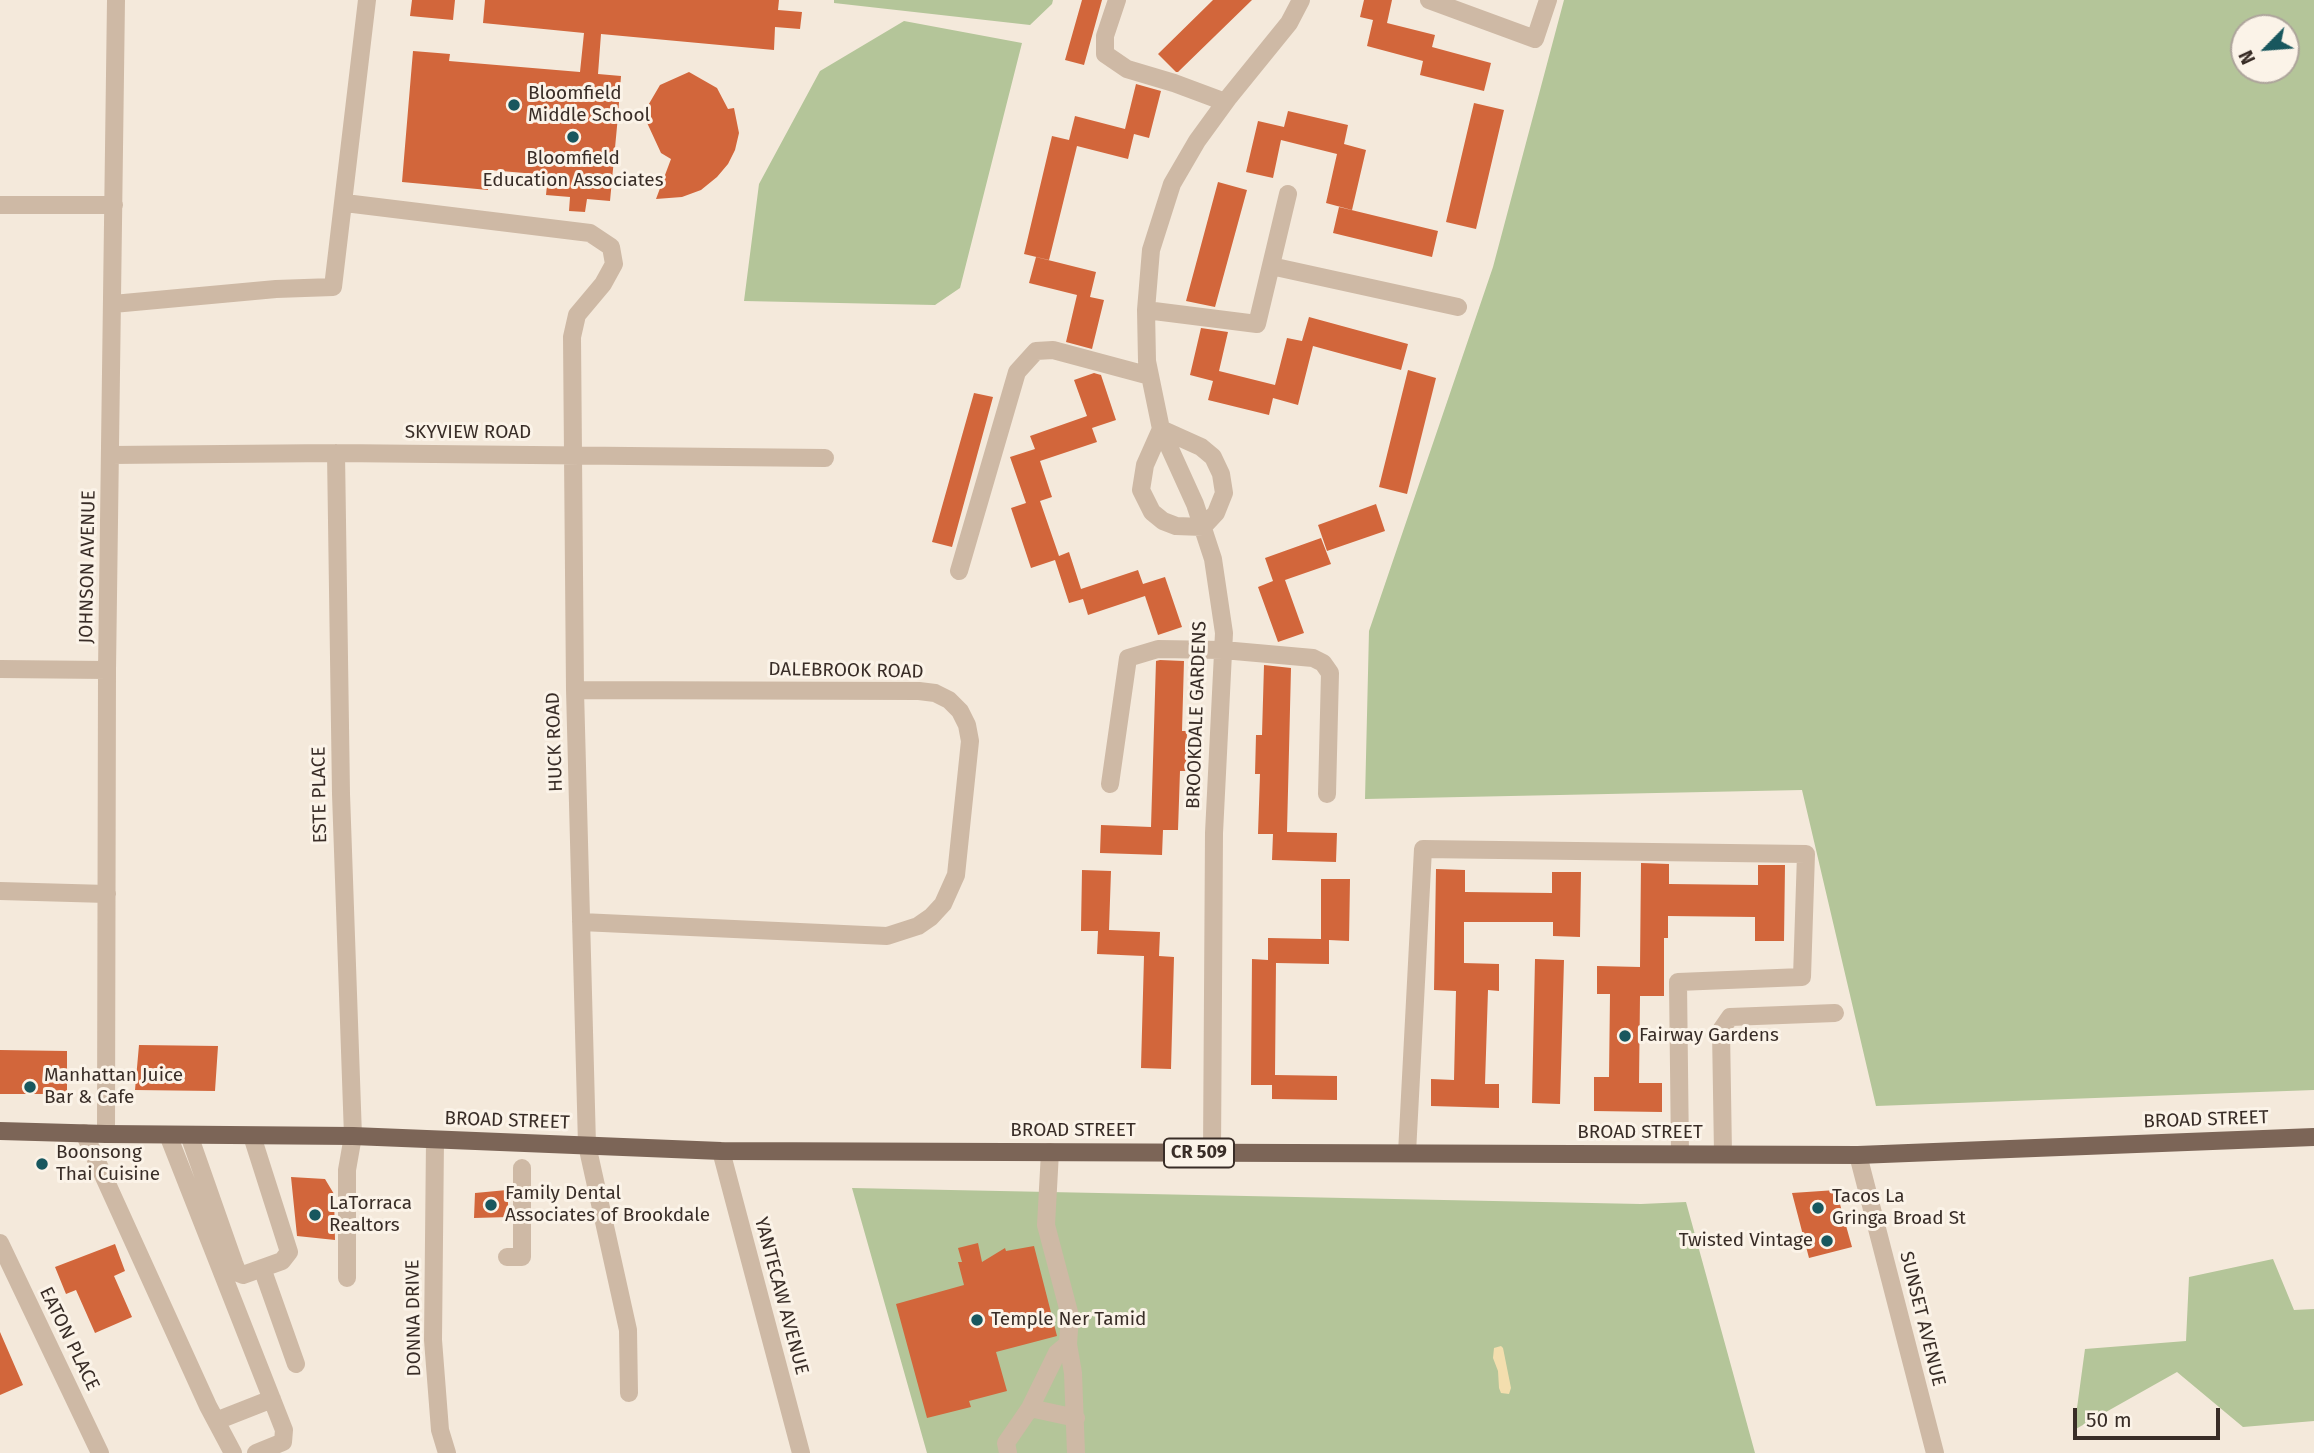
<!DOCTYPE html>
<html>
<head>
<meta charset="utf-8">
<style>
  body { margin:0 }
  #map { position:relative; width:2314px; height:1453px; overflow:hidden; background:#f4e9db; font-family:"Fira Sans",sans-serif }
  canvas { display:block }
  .north { position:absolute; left:2230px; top:14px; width:70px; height:70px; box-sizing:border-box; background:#fbf3e8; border:2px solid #ada49b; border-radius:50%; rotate:245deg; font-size:19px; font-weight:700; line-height:28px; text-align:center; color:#392d27 }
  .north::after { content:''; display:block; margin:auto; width:24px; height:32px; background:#18575e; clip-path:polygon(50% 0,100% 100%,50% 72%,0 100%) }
  .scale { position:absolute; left:2073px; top:1408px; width:147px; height:32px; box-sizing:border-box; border:4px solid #392d27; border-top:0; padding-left:9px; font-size:21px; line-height:24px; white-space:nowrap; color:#392d27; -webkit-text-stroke:5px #fbf3e8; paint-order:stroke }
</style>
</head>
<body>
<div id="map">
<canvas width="2314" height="1453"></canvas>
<div class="north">N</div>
<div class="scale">50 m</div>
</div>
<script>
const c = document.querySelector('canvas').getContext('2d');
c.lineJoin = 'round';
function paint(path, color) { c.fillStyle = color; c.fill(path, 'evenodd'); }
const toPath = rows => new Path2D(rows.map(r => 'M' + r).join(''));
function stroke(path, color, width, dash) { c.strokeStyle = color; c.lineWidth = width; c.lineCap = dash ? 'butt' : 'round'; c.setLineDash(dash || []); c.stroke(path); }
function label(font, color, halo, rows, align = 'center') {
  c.font = font + ' "Fira Sans",sans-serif'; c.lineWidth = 6; c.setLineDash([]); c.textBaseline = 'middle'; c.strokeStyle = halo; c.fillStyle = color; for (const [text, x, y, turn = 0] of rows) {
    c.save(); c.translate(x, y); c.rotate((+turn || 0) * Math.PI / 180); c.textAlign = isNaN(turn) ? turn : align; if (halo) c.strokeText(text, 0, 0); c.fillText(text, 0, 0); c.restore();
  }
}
const green = toPath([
  [834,0,1053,0,1052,4,1030,25,834,3],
  [1564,0,2314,0,2314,1090,1876,1106,1802,790,1365,799,1369,631,1493,267],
  [2244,28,2286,28,2286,70,2244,70],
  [904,21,1022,43,960,288,935,305,744,301,759,184,820,71],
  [852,1188,1641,1204,1686,1202,1755,1453,927,1453],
  [2273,1259,2294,1310,2314,1309,2314,1421,2243,1427,2177,1372,2074,1430,2085,1349,2186,1341,2189,1277]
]);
const sand = toPath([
  [1501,1346,1503,1348,1511,1388,1509,1394,1501,1393,1499,1388,1498,1371,1493,1358,1494,1348]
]);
const building = toPath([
  [412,0,455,0,453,20,410,16],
  [485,0,779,0,778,10,802,12,800,29,775,27,774,50,601,34,598,74,621,76,618,116,610,201,587,199,585,212,569,211,570,197,546,195,548,175,489,170,488,190,402,182,413,51,450,54,449,61,580,72,584,33,483,23],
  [1082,0,1102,0,1084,65,1065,60],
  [1213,0,1252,0,1178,72,1176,72,1158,54],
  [1364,0,1392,0,1387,23,1435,35,1432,47,1491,63,1484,91,1420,75,1423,61,1367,46,1373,20,1360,17],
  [689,72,717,88,728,109,734,108,739,133,735,150,728,164,717,177,701,190,682,197,656,199,671,159,661,153,643,114,660,85],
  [1136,84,1161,91,1149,138,1134,134,1128,159,1077,146,1049,260,1024,254,1052,136,1069,140,1075,116,1125,129],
  [1474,103,1504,110,1476,229,1446,222],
  [1288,111,1348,125,1344,144,1366,150,1352,210,1326,203,1337,154,1281,140,1273,178,1246,172,1258,121,1284,127],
  [1218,182,1247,190,1215,307,1186,301],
  [1339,207,1438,231,1432,257,1333,233],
  [1036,257,1096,272,1090,297,1104,300,1092,349,1066,342,1077,295,1029,283],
  [1309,317,1408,344,1401,370,1313,346,1298,405,1273,398,1269,415,1208,400,1213,381,1190,375,1201,328,1228,332,1219,371,1275,385,1287,338,1302,341],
  [1408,370,1436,378,1407,494,1379,487],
  [1094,373,1101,375,1116,420,1092,428,1097,442,1040,461,1052,497,1040,501,1059,556,1069,552,1081,589,1138,570,1143,584,1165,577,1182,627,1158,635,1145,596,1088,615,1083,599,1069,603,1055,560,1031,568,1011,508,1026,503,1010,457,1035,449,1030,436,1087,416,1074,380],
  [974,393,993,397,952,547,932,542],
  [1376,504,1385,531,1327,551,1318,525],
  [1321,538,1331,564,1285,580,1304,633,1278,642,1258,587,1273,581,1265,558],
  [1160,660,1184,661,1182,731,1187,731,1186,771,1180,771,1178,830,1163,830,1162,855,1100,853,1101,825,1151,827,1156,661],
  [1264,665,1291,668,1287,832,1337,833,1336,862,1272,860,1273,834,1258,834,1260,774,1255,774,1256,735,1262,735],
  [1641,863,1669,864,1669,884,1758,885,1758,865,1785,865,1784,941,1755,941,1755,917,1668,916,1668,938,1664,938,1664,996,1640,996,1639,1083,1662,1083,1662,1112,1594,1111,1594,1077,1609,1077,1610,994,1597,994,1597,966,1640,967],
  [1436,869,1465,870,1465,892,1552,893,1552,872,1581,872,1580,937,1553,936,1553,922,1464,922,1464,963,1499,964,1499,991,1488,990,1485,1084,1499,1084,1499,1108,1431,1106,1431,1079,1454,1080,1456,991,1434,990],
  [1082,870,1111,871,1109,930,1160,932,1159,956,1174,957,1171,1069,1141,1068,1144,956,1097,954,1098,931,1081,931],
  [1321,879,1350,879,1349,941,1329,940,1329,964,1276,963,1275,1075,1337,1076,1337,1100,1272,1099,1272,1085,1251,1085,1252,959,1268,960,1268,938,1321,939],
  [1535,959,1564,960,1560,1104,1532,1103],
  [139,1045,218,1046,215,1091,135,1090],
  [0,1050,67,1051,67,1094,0,1094],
  [291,1177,325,1179,334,1194,335,1240,297,1236],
  [507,1190,509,1217,474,1218,475,1193],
  [1836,1190,1852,1247,1809,1258,1792,1193],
  [978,1243,982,1262,1005,1248,1006,1251,1034,1246,1057,1336,996,1352,1007,1391,969,1401,971,1407,927,1418,896,1304,964,1285,958,1262,962,1262,958,1248],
  [115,1244,125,1271,114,1276,132,1317,95,1333,76,1290,66,1294,55,1267],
  [0,1332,23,1385,0,1395]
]);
const minor = toPath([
  [1117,0,1105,36,1105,54,1127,69,1174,83,1225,102],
  [1429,0,1535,39,1548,0],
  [345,203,590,233,611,247,614,264,603,284,577,315,572,337,575,690,587,1145,628,1330,629,1393],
  [0,205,114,205],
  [1271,266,1458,307],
  [113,304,276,289,333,287,367,0],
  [1146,310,1257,324,1288,194],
  [1161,429,1201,447,1213,457,1221,474,1224,493,1216,513,1203,527,1176,526,1163,521,1152,512,1141,490,1145,465,1161,429],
  [336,453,341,794,353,1136,347,1170,347,1278],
  [111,455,336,453,825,458],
  [959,571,1017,372,1036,351,1053,350,1150,376],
  [0,669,107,670],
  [575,690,919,691,935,693,949,700,960,711,967,725,970,741,956,875,943,904,931,917,918,926,887,936,581,922],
  [1110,784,1128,658,1158,649,1223,650,1313,658,1323,663,1330,673,1327,794],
  [0,891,107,894],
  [84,1133,208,1406,233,1453],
  [106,1134,107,670,116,0],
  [168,1135,284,1430,283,1442,256,1453],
  [189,1135,234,1263,238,1273,243,1275,282,1261,289,1252,252,1136],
  [435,1140,433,1340,440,1430,447,1453],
  [721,1151,801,1453],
  [1050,1152,1046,1225,1070,1316,1068,1344],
  [1212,1153,1214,833,1224,633,1213,559,1195,504,1161,429,1147,361,1146,310,1151,250,1172,184,1197,141,1229,97,1289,23,1301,0],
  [1407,1153,1423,849,1806,854,1802,977,1678,982,1680,1154],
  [1723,1154,1721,1030,1730,1017,1835,1013],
  [1858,1155,1935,1453],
  [0,1243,100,1453],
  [507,1257,522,1257,522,1168],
  [262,1268,296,1364],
  [1030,1408,1076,1418],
  [216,1421,272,1399],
  [1008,1453,1006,1443,1030,1408,1057,1353,1068,1344,1073,1373,1076,1453]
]);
const major = toPath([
  [0,1131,106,1134,353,1136,721,1151,1858,1155,2314,1137]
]);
const markers = [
  [514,105,7,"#18575e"],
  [573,137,7,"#18575e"],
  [1625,1036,7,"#18575e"],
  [30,1087,7,"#18575e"],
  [42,1164,7,"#18575e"],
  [491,1205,7,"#18575e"],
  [1818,1208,7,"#18575e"],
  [315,1215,7,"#18575e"],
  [1827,1241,7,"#18575e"],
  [977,1320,7,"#18575e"]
];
const shields = [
  [1199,1153,70]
];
const shieldNames = [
  ["CR 509",1199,1153]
];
const poiNames = [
  ["Bloomfield",528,94],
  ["Middle School",528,116],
  ["Bloomfield",573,159,"center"],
  ["Education Associates",573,181,"center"],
  ["Fairway Gardens",1639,1036],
  ["Manhattan Juice",44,1076],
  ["Bar & Cafe",44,1098],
  ["Boonsong",56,1153],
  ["Thai Cuisine",56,1175],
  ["Family Dental",505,1194],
  ["Associates of Brookdale",505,1216],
  ["Tacos La",1832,1197],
  ["Gringa Broad St",1832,1219],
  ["LaTorraca",329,1204],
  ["Realtors",329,1226],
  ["Twisted Vintage",1813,1241,"right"],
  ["Temple Ner Tamid",991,1320]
];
const streetNames = [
  ["SKYVIEW ROAD",468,433],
  ["JOHNSON AVENUE",88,567,-89],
  ["DALEBROOK ROAD",846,671,1],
  ["BROOKDALE GARDENS",1197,715,-88],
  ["HUCK ROAD",555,742,-92],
  ["ESTE PLACE",320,795,-91],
  ["BROAD STREET",2206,1120,-2],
  ["BROAD STREET",507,1121,2],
  ["BROAD STREET",1073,1131],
  ["BROAD STREET",1640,1133],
  ["YANTECAW AVENUE",781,1296,75],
  ["DONNA DRIVE",414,1318,-91],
  ["SUNSET AVENUE",1922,1319,76],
  ["EATON PLACE",69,1339,64]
];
paint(green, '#b4c599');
paint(sand, '#f3deae');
paint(building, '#d2663b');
stroke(minor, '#ceb9a5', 18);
stroke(major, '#7c6557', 18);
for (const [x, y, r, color] of markers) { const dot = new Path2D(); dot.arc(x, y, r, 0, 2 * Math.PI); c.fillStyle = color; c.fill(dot); stroke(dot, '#fbf3e8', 2.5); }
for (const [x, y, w] of shields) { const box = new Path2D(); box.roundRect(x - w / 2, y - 14.5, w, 29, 5); c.fillStyle = '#fbf3e8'; c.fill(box); stroke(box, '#392d27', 2); }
label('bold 18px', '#392d27', null, shieldNames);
label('19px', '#392d27', '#fbf3e8', poiNames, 'left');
label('19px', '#392d27', '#fbf3e8', streetNames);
</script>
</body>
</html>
